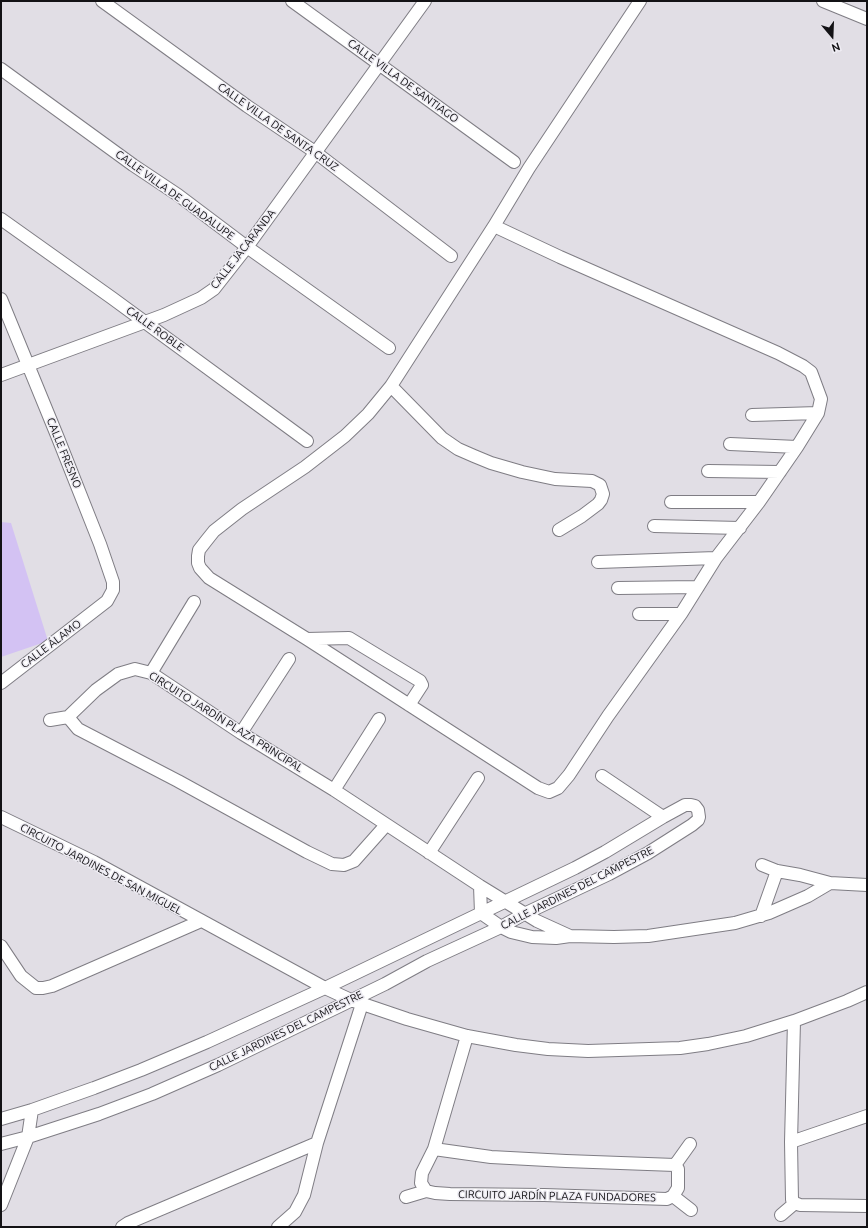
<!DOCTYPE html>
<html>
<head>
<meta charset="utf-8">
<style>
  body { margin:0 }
  #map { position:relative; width:868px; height:1228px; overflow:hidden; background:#e1dee5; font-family:Ubuntu,sans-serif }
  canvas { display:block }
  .frame { position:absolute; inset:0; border:2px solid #131215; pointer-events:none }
  .north { position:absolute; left:812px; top:16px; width:40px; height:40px; -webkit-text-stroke:3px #eeecf3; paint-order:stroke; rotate:161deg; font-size:11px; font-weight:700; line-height:16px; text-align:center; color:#131215 }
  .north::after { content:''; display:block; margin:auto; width:14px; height:18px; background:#131215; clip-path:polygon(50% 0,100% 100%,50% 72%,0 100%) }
</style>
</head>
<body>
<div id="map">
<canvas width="868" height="1228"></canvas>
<div class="frame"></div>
<div class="north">N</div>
</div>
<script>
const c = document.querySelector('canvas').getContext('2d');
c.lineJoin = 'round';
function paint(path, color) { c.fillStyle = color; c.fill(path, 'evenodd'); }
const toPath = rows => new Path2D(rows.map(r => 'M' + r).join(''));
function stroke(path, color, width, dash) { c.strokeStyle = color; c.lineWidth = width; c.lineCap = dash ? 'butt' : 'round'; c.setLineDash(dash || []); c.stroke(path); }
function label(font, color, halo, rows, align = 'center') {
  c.font = font + ' Ubuntu,sans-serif'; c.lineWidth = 3; c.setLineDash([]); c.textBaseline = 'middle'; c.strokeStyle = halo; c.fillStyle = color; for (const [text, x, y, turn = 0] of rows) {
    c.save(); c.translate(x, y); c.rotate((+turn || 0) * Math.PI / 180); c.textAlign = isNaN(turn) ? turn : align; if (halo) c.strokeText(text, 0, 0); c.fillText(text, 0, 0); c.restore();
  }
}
const green = toPath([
  [1,522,11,523,48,641,1,657]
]);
const minor = toPath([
  [102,1,247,106,315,152,451,256],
  [292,1,514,162],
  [823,1,867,19],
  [1,69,133,165,178,195,247,247,389,348],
  [1,219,112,298,307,441],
  [494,226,560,257,778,353,803,366,811,372,821,399,818,413,797,447,759,502,716,558,681,614,608,716,569,775,558,788,549,792,538,788,307,639,209,578,200,568,198,563,198,556,199,550,206,541,214,531,242,509,305,467,345,436,368,414,391,386,494,226,529,168,640,1],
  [1,299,58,438,100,544,113,582,113,590,107,601,1,683],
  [1,375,164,315,201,298,214,289,247,247,425,1],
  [391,386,442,438,458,449,474,456,491,463,522,472,555,479,592,481,600,485,603,494,601,500,598,504,582,516,559,530],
  [752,415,818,413],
  [730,444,797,447],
  [708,471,780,472],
  [671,502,759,502],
  [654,526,740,528],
  [598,562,716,558],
  [618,588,698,587],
  [639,614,681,614],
  [307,639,349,638,420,681,422,685,409,705],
  [151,673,194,602],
  [68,717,78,729,178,781,307,852,332,864,344,865,354,861,386,825],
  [50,720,68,717,96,690,118,674,135,669,151,673,241,733,334,790,480,886,537,921,570,936],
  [241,733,289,659],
  [602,776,663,817],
  [334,790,379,719],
  [1,817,94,862,325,988,351,1000,407,1019,467,1036,516,1045,548,1049,588,1051,680,1048,708,1044,746,1036,794,1021,847,1001,867,992],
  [429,853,478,778],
  [762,865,777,871,800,875,830,883,867,885],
  [480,886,481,913,501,927,511,932,532,937,556,938,570,936,614,937,648,936,735,923,769,913,808,896,830,883],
  [761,916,777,871],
  [1,946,21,976,36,988,43,988,52,986,201,921],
  [794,1021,791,1142,792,1200,795,1203,800,1205,867,1206],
  [467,1036,434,1149,422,1173,421,1183,426,1191,435,1193,450,1194,544,1195,667,1199,673,1196,678,1188,678,1169,675,1165],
  [1,1119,32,1110,94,1088,141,1070,207,1042,325,988,575,868,605,852,663,817,685,805,691,805,695,806,698,810,699,817,698,820,692,825,648,853,609,874,524,914,501,927,427,961,385,984,218,1065,152,1094,99,1114,28,1137,1,1144],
  [791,1142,867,1116],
  [434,1149,491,1157,566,1161,675,1165],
  [675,1165,690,1144],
  [673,1196,691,1210],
  [406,1197,426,1191],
  [1,1205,28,1137,32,1110],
  [781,1215,795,1203],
  [122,1227,128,1223,317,1143],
  [278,1227,295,1212,304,1195,317,1143,362,1004]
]);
const streetNames = [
  ["CALLE VILLA DE SANTIAGO",403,81,36],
  ["CALLE VILLA DE SANTA CRUZ",278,127,35],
  ["CALLE VILLA DE GUADALUPE",175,195,36],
  ["CALLE JACARANDA",243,249,-52],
  ["CALLE ROBLE",155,329,36],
  ["CALLE FRESNO",64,453,68],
  ["CALLE ÁLAMO",51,644,-37],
  ["CIRCUITO JARDÍN PLAZA PRINCIPAL",226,722,32],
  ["CIRCUITO JARDINES DE SAN MIGUEL",101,869,28],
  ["CALLE JARDINES DEL CAMPESTRE",577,888,-27],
  ["CALLE JARDINES DEL CAMPESTRE",286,1031,-26],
  ["CIRCUITO JARDÍN PLAZA FUNDADORES",557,1196,1]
];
paint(green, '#d3c2f3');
stroke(minor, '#7f7d84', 14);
stroke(minor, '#fff', 12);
label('11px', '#131215', '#eeecf3', streetNames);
</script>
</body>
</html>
